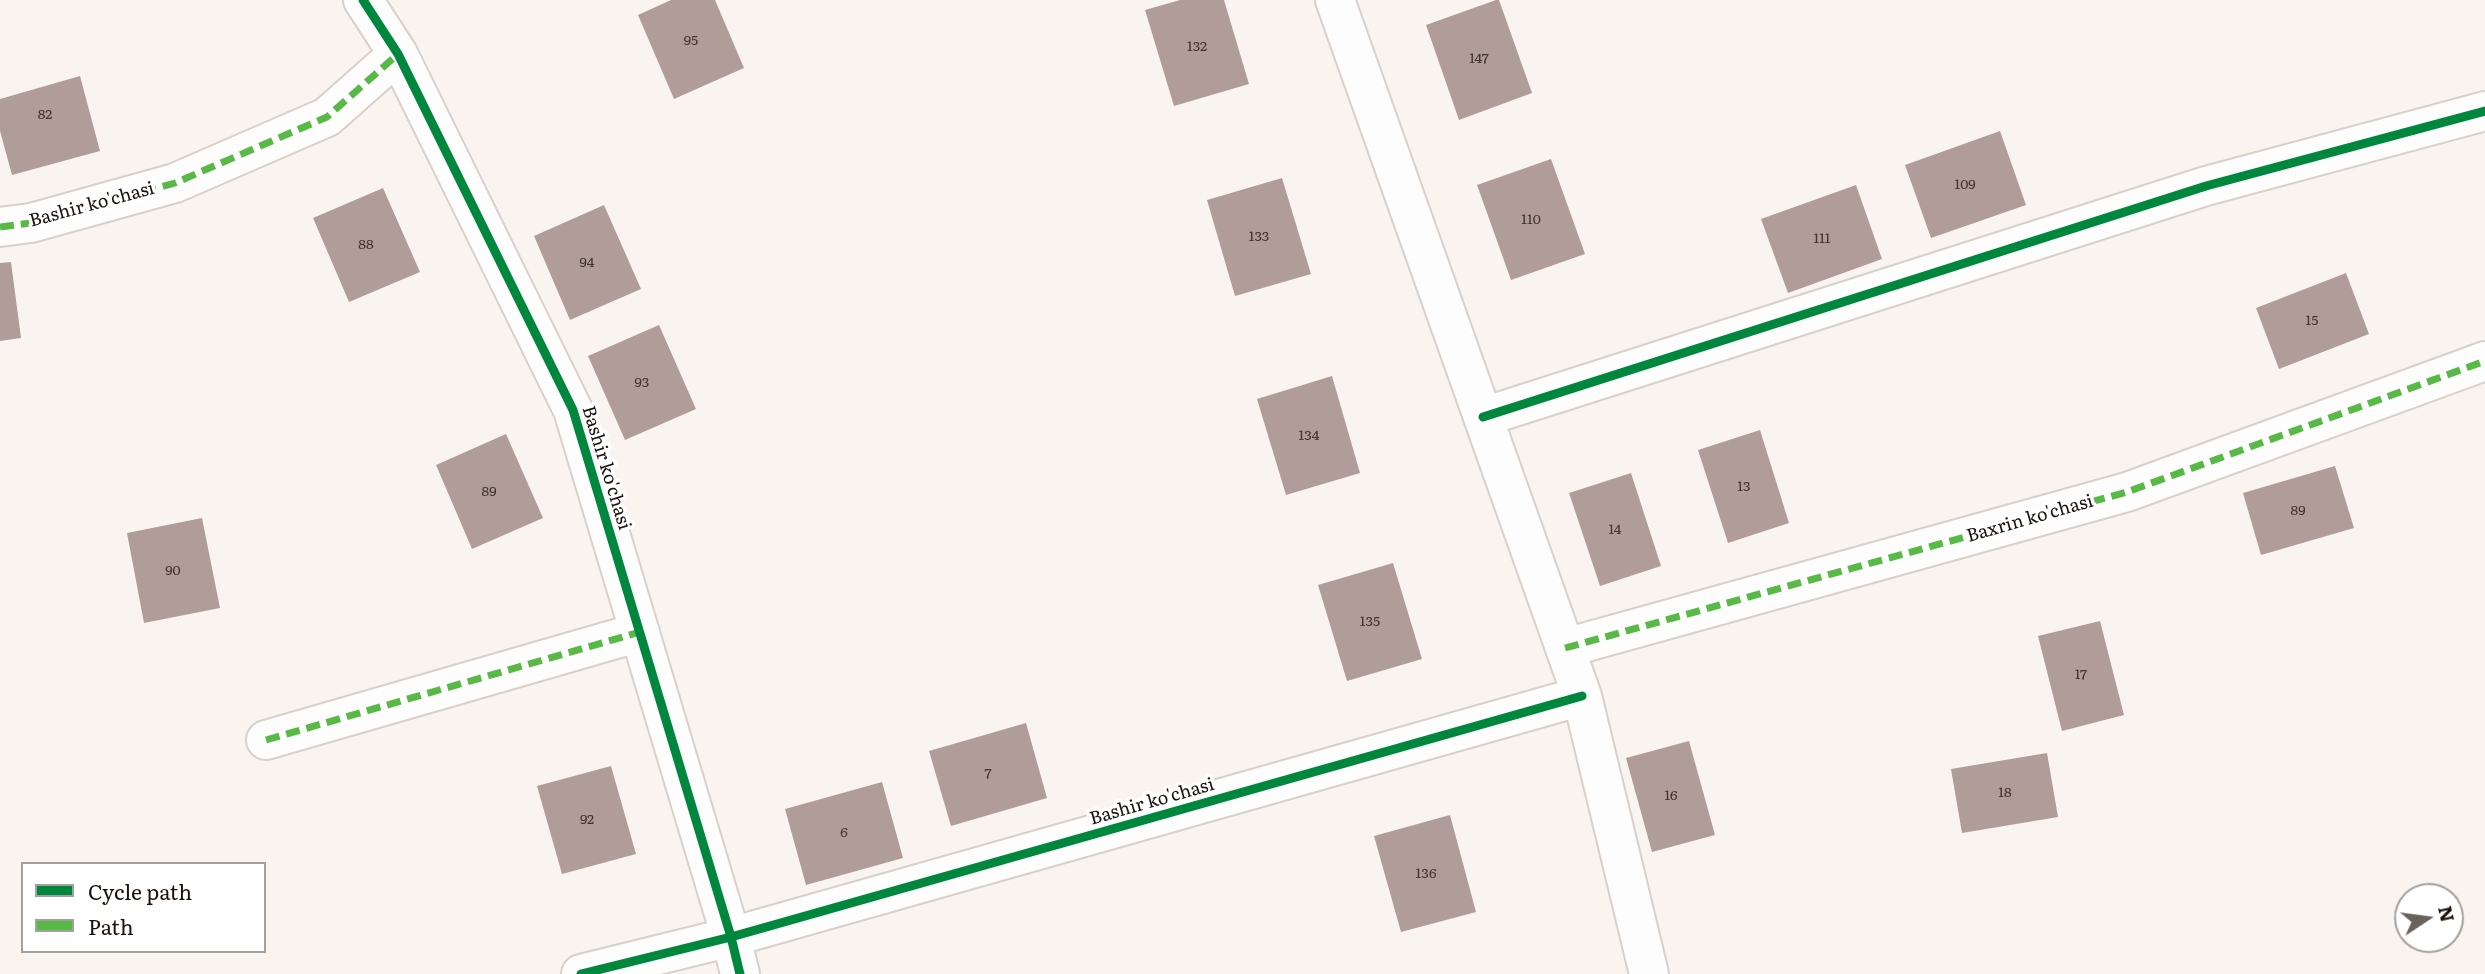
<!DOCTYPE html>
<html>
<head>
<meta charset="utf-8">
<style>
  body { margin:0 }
  #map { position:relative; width:2485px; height:974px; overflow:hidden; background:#faf4f0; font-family:Literata,serif }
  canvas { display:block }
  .legend { position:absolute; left:21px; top:862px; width:245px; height:91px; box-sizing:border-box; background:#fff; border:2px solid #a4a09e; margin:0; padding:9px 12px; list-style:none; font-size:21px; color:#1c120c }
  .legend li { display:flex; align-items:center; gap:14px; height:35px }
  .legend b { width:35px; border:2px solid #a4a09e }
  .north { position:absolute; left:2394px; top:883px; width:70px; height:70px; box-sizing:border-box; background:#fff; border:2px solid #a4a09e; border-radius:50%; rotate:77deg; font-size:19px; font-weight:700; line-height:28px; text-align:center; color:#1c120c }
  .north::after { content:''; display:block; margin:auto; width:24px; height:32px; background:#6a615c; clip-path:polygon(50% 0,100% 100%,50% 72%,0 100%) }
</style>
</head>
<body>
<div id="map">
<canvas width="2485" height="974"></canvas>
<ul class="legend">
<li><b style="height:9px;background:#00873e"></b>Cycle path</li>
<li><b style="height:9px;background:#58b947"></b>Path</li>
</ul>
<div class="north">N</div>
</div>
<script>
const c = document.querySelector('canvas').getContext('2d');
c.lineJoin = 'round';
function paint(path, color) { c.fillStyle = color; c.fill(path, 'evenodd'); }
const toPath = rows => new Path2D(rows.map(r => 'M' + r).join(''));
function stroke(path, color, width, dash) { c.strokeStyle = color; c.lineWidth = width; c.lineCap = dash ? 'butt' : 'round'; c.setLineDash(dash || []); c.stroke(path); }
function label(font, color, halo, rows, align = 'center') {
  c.font = font + ' Literata,serif'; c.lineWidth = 7; c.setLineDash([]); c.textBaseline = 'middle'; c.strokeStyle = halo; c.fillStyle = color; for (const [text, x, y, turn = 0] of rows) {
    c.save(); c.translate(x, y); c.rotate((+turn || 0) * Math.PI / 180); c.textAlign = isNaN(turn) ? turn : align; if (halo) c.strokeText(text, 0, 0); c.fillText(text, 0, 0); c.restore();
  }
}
const building = toPath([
  [671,0,715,0,744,68,674,99,638,15],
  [1180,0,1224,0,1249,84,1174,106,1145,10],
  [1496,0,1499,0,1532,93,1459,120,1426,25],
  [80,76,100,151,12,175,0,131,0,99],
  [2000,131,2026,205,1931,238,1905,165],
  [1551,159,1585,254,1511,280,1477,185],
  [1282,178,1311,274,1235,296,1207,200],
  [1856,185,1882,259,1788,293,1761,219],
  [383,188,420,272,349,302,313,218],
  [604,205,641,289,570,320,534,236],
  [11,262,21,338,0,341,0,263],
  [2346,273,2369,334,2279,369,2256,308],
  [659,325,696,409,625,440,588,356],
  [1332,376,1360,473,1286,495,1257,399],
  [1760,430,1789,523,1728,543,1698,450],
  [506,434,543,518,472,549,436,465],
  [2335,466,2354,528,2261,555,2243,493],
  [1631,473,1661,566,1600,586,1569,493],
  [202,518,220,608,144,623,127,533],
  [1393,563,1422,659,1347,681,1318,585],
  [2100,621,2124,715,2062,731,2038,636],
  [1026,723,1047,798,951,826,929,751],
  [1689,741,1715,835,1652,852,1626,758],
  [2047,753,2058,817,1962,833,1951,769],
  [611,766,636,854,562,874,537,786],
  [882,782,903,858,806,885,785,809],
  [1450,815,1476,912,1401,932,1374,836]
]);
const minor = toPath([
  [363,0,398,54,573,410,731,937,740,974],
  [1335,0,1582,696,1649,974],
  [0,227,31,223,175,183,327,117,398,54],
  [1483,417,2206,186,2485,111],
  [1565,648,2127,492,2485,361],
  [266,740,640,632],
  [581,974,731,937,1582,696]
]);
const quiet = toPath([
  [0,227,31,223,175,183,327,117,398,54],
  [1565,648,2127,492,2485,361],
  [266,740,640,632]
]);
const cycleway = toPath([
  [363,0,398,54,573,410,731,937,740,974],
  [1483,417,2206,186,2485,111],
  [581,974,731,937,1582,696]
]);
const numberNames = [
  ["95",691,41],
  ["132",1197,47],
  ["147",1479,59],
  ["82",45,115],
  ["109",1965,185],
  ["110",1531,220],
  ["133",1259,237],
  ["111",1822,239],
  ["88",366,245],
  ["94",587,263],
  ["15",2312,321],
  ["93",642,383],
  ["134",1309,436],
  ["13",1744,487],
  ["89",489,492],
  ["89",2298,511],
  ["14",1615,530],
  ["90",173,571],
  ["135",1370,622],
  ["17",2081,675],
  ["7",988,774],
  ["18",2005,793],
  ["16",1671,796],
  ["92",587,820],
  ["6",844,833],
  ["136",1426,874]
];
const streetNames = [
  ["Bashir ko'chasi",92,205,-15],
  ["Bashir ko'chasi",606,468,73],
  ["Baxrin ko'chasi",2030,519,-16],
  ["Bashir ko'chasi",1152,802,-16]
];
paint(building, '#b09d99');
stroke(minor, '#d8d0ca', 42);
stroke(minor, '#fefdfd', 38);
stroke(quiet, '#58b947', 7, [14, 7]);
stroke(cycleway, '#00873e', 9);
label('14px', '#41352f', null, numberNames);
label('18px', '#1c120c', '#fff', streetNames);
</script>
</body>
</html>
